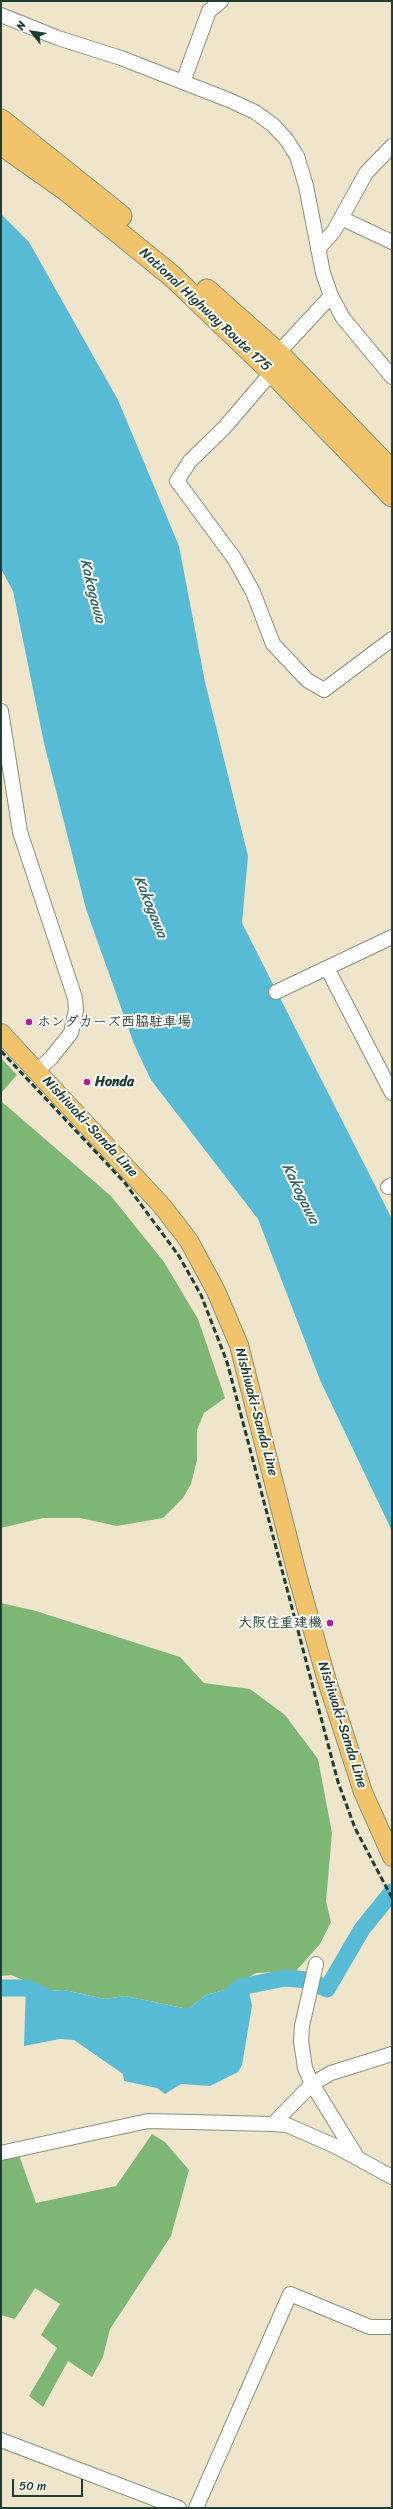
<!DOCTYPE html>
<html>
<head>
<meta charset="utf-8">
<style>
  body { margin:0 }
  #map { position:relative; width:393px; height:2509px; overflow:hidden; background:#efe5ca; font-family:Sriracha,sans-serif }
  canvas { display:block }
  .frame { position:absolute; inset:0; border:2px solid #1f3d34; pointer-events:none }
  .north { position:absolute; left:12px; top:12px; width:40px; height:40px; -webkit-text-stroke:3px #fdfcf7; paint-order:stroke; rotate:300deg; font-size:11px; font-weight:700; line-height:16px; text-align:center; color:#1f3d34 }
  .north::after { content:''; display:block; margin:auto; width:14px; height:18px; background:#1f3d34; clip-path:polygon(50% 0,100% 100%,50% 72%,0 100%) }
  .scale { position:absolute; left:12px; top:2479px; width:71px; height:18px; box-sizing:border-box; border:2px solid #1f3d34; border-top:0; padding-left:5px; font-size:12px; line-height:14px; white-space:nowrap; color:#1f3d34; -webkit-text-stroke:3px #fdfcf7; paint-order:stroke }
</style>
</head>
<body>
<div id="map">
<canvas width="393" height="2509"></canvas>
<div class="frame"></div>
<div class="north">N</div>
<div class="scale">50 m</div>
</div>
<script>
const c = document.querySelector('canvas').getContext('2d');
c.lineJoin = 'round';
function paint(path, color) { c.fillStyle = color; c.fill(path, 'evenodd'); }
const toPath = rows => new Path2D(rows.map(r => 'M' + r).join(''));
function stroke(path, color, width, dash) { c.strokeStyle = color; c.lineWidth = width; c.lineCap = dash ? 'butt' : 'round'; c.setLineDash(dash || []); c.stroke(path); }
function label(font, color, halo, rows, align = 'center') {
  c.font = font + ' Sriracha,"Klee One",sans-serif'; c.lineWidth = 4; c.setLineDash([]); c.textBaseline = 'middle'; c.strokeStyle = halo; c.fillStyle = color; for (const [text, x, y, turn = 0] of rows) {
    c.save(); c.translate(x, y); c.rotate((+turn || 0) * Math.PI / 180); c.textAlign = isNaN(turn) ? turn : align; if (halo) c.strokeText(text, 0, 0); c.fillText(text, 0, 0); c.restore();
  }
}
const forest = toPath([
  [1,1058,17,1075,1,1093],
  [1,1101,111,1196,164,1262,198,1319,225,1398,204,1413,197,1430,197,1460,191,1484,183,1498,163,1518,117,1526,80,1518,43,1518,1,1528],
  [1,1603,36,1611,180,1657,204,1683,250,1689,285,1715,318,1759,332,1833,326,1901,331,1922,320,1944,296,1971,256,1973,228,1989,206,1995,189,2008,183,2008,125,1996,105,1999,64,1990,50,1991,11,1975,1,1976],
  [152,2134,165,2142,189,2170,171,2236,110,2329,103,2357,92,2377,68,2361,43,2407,29,2396,57,2348,41,2335,60,2304,35,2288,15,2319,1,2315,1,2158,19,2155,36,2203,116,2186]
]);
const water = toPath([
  [1,214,29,242,118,400,179,546,205,682,248,856,242,923,392,1219,392,1531,320,1380,258,1219,151,1080,134,1044,86,909,44,743,13,591,1,569],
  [245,1979,246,1991,249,1991,252,2006,242,2065,238,2072,210,2086,181,2084,165,2094,157,2088,124,2081,123,2074,74,2040,60,2039,24,2046,26,1983,50,1991,64,1990,105,1999,125,1996,183,2008,189,2008,206,1995,228,1989]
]);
const river = toPath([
  [314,1983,327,1989,362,1929,392,1892],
  [1,1988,27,1988,47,1997],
  [227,1999,240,1987,285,1978,308,1980]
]);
const minor = toPath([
  [1,15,58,38,121,58,229,100,255,112,273,125,286,139,297,156,306,186,323,273,331,296,343,318,392,377],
  [183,82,209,11,221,1],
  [341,218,392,242],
  [318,249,334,231,366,173,392,146],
  [278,353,331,296],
  [272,372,224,428,190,461,177,481,234,558,253,592,273,644,307,680,324,690,392,639],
  [1,711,20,832,75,998,76,1010,71,1033,51,1058,37,1071],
  [327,968,392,1093],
  [276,992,392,937],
  [388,1187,392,1185],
  [316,1964,302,2026,301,2041,305,2068,312,2084,357,2157],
  [273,2124,312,2084,331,2073,392,2054],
  [1,2153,148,2121,273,2124,287,2125,335,2146,392,2177],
  [1,2440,179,2508],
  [196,2508,290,2294,370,2327,392,2327]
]);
const major = toPath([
  [1,1033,163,1207,189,1241,216,1291,239,1345,297,1574,327,1681,363,1792,392,1857]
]);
const highway = toPath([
  [1,120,121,216],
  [1,144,66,190,172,276,272,372,392,496],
  [207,290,278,353,392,471]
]);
const rail = toPath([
  [1,1051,125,1183,179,1256,201,1295,227,1362,338,1782,355,1828,392,1898]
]);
const markers = [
  [29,1022,4,"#b5179e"],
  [87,1082,4,"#b5179e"],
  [330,1623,4,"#b5179e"]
];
const streetNames = [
  ["National Highway Route 175",205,310,43],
  ["Nishiwaki-Sanda Line",90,1127,47],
  ["Nishiwaki-Sanda Line",256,1412,75],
  ["Nishiwaki-Sanda Line",342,1725,72]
];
const poiNames = [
  ["ホンダカーズ西脇駐車場",37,1022],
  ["Honda",95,1082],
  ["大阪住重建機",322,1623,"right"]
];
const waterNames = [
  ["Kakogawa",92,591,76],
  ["Kakogawa",150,907,68],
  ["Kakogawa",300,1194,64]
];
paint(forest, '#7eb775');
paint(water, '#57bbd5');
stroke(river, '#57bbd5', 17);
stroke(minor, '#87917f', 16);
stroke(major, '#87917f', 20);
stroke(highway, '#87917f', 23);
stroke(minor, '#fff', 14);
stroke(major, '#f1c36a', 18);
stroke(highway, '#f1c36a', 21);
stroke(rail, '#1f3d34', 3, [6, 3]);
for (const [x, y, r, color] of markers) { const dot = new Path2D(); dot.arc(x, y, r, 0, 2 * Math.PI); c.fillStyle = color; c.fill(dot); stroke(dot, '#fdfcf7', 1.5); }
label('14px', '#1f3d34', '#fdfcf7', streetNames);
label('bold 14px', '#1f3d34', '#fdfcf7', poiNames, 'left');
label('italic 15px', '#306364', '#fdfcf7', waterNames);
</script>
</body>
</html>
